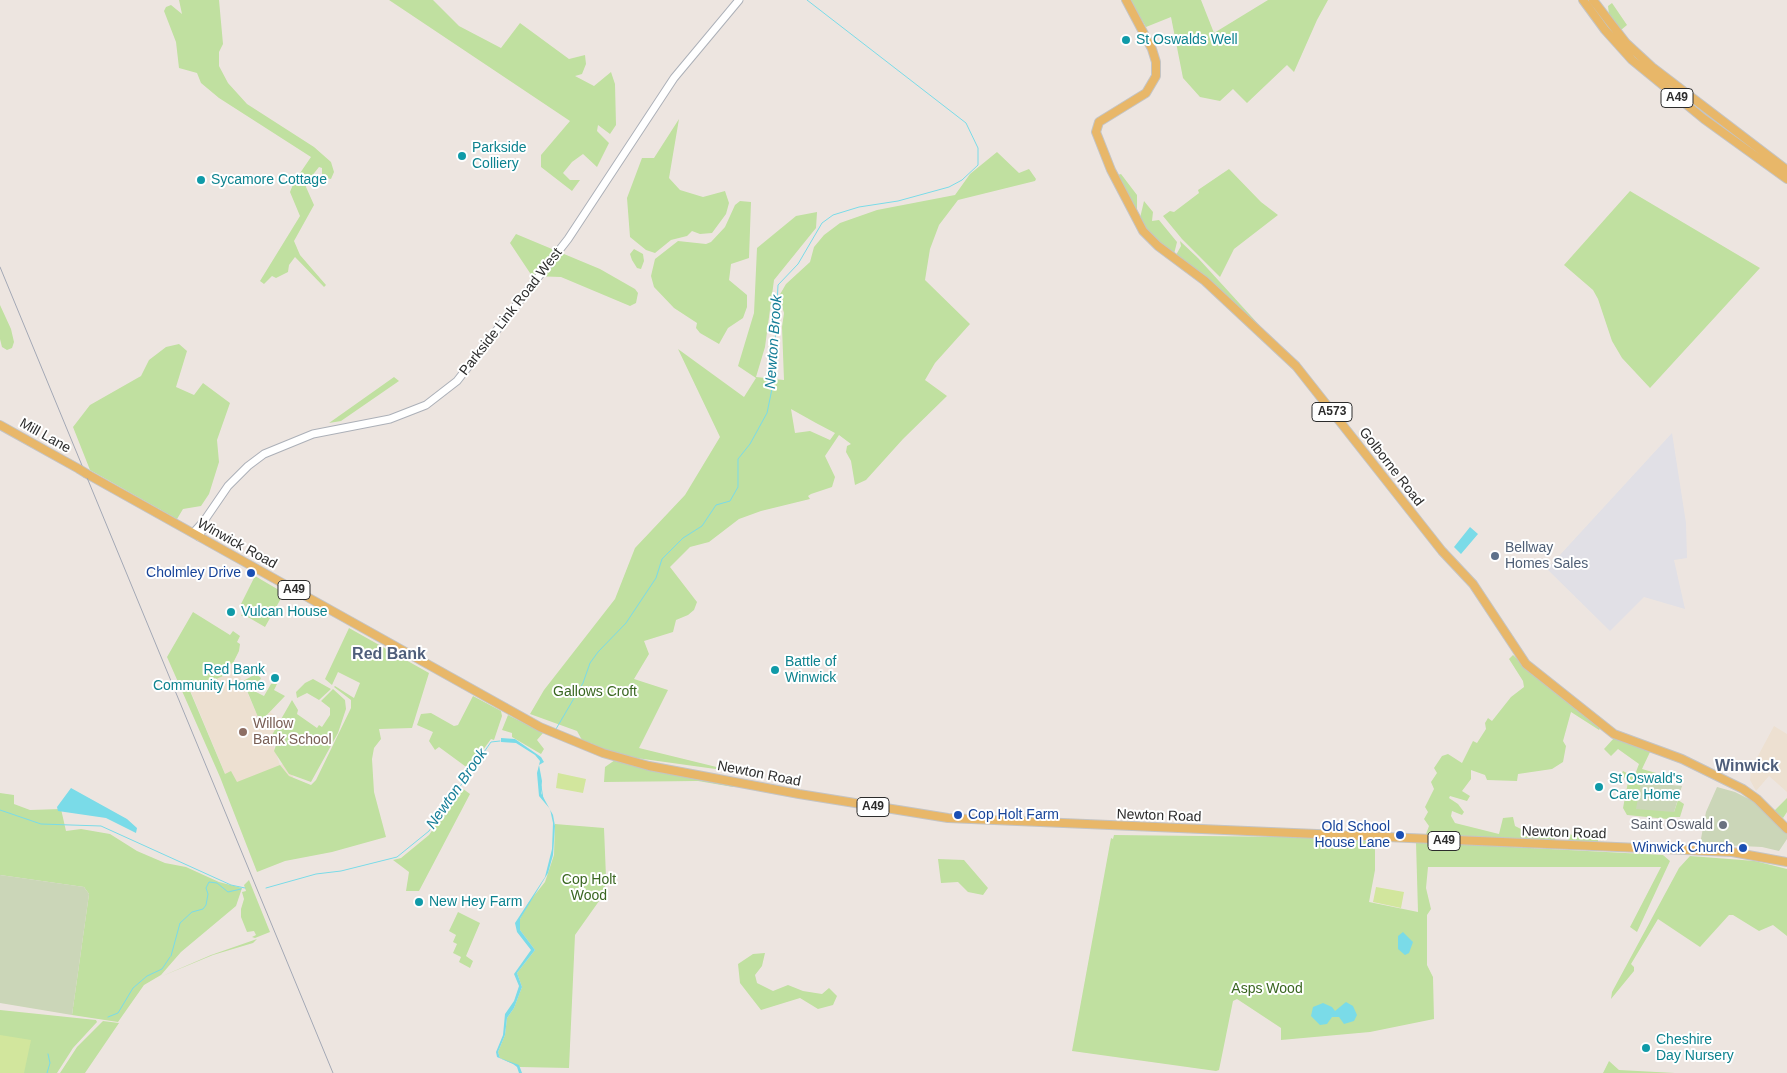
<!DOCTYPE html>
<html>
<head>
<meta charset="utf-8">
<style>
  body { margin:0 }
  canvas { display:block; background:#ede5e0 }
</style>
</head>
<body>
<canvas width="1787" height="1073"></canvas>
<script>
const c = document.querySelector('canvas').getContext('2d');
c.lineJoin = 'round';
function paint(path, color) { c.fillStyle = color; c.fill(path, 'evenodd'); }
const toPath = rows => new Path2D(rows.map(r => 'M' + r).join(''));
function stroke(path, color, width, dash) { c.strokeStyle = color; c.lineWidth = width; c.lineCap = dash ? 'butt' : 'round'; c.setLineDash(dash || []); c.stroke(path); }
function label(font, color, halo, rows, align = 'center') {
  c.font = font + ' Helvetica,sans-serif'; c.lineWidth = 4; c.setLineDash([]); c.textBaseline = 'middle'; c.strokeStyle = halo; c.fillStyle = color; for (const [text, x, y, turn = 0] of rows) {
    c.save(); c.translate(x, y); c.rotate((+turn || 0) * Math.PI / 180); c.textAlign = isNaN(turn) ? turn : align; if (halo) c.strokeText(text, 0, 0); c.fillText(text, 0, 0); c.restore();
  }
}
const industrial = toPath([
  [1672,433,1686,523,1687,558,1674,560,1685,609,1644,597,1610,631,1547,569]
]);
const education = toPath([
  [227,646,258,717,264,718,270,712,283,720,273,744,280,765,287,762,320,844,229,783,174,651],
  [1774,726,1787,734,1787,792,1769,776,1756,791,1750,780,1751,769]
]);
const green = toPath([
  [179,0,219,0,223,44,219,52,219,66,228,83,247,104,314,147,331,162,334,172,331,179,322,177,322,168,319,167,307,182,306,187,314,205,294,241,300,255,326,285,324,287,295,257,289,265,288,272,276,278,272,276,264,284,260,281,300,216,290,192,294,182,311,157,219,98,201,83,197,73,179,68,176,42,164,11,166,7,171,5,182,14],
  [389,0,433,0,459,26,501,48,520,23,569,59,585,55,586,64,582,74,575,76,594,86,611,72,615,84,616,125,610,134,598,125,597,131,609,143,597,167,583,154,572,162,563,173,570,180,580,180,572,191,541,167,541,155,570,121],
  [1130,0,1201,0,1214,33,1268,0,1328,0,1317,20,1294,72,1287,65,1247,103,1233,89,1220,101,1200,97,1183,78,1171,17,1146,27],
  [1612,3,1627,25,1621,30,1609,15,1608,6],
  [679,119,669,178,680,190,703,197,725,191,729,203,726,214,712,233,700,234,692,231,687,236,671,240,655,253,646,250,630,237,627,198,642,158,654,158],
  [997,152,1019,173,1029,169,1036,179,1035,181,958,200,939,225,930,249,925,280,970,324,935,363,925,380,947,396,903,439,866,480,855,485,851,461,846,452,847,446,851,444,839,435,825,456,835,477,832,487,811,494,808,496,810,499,761,511,739,519,709,542,690,547,670,567,697,602,694,610,688,615,676,620,673,632,644,641,649,654,634,679,668,690,639,748,737,772,622,756,582,740,577,731,530,714,544,690,615,599,635,548,685,495,720,437,678,349,744,397,756,378,738,366,754,313,757,248,796,216,817,212,816,228,774,280,765,347,756,377,784,380,782,327,784,313,779,296,786,284,810,262,814,247,824,235,840,223,877,210,955,195,970,174],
  [791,409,816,423,835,433,830,440,810,431,795,433],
  [1229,169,1261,202,1278,215,1234,249,1220,277,1182,239,1163,216,1170,211,1174,212,1199,193,1198,190],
  [1121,174,1137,195,1137,212,1118,175],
  [1630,191,1760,268,1650,388,1622,358,1612,341,1598,299,1593,290,1564,265],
  [740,201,751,202,749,258,731,264,729,280,747,295,747,307,743,318,728,328,719,344,700,333,696,328,697,323,674,308,654,287,651,276,655,259,678,241,706,244,711,242,725,227,735,205],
  [1144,201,1153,212,1152,221,1159,220,1177,242,1174,254,1148,234,1140,218],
  [516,234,600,269,635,289,638,293,636,303,630,306,561,277,532,276,510,243],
  [1180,241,1198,258,1261,327,1176,255,1181,246],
  [634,249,643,254,644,261,641,269,637,268,632,260,630,254],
  [0,305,11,329,14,342,12,348,7,350,2,347,0,339],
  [179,344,187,351,176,387,194,395,203,383,230,403,217,440,219,462,209,494,201,506,183,509,177,519,90,470,73,427,90,405,141,376,149,360,166,347],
  [394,377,399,381,341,421,329,423],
  [255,576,284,593,265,627,246,616,241,616,246,607,241,604],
  [193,612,230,635,233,631,240,636,237,642,240,644,239,651,233,663,220,668,223,676,190,691,225,774,231,771,237,782,280,765,289,776,311,785,316,780,351,708,351,700,334,687,335,686,354,698,360,683,338,672,332,685,325,679,349,628,429,673,412,728,379,729,381,739,374,748,372,759,374,792,386,837,332,852,285,861,257,872,220,777,167,657],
  [1513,655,1541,681,1601,727,1599,730,1571,712,1563,741,1566,746,1563,762,1552,769,1518,774,1517,781,1487,780,1485,775,1471,770,1471,779,1462,791,1470,796,1467,801,1450,796,1449,798,1458,804,1464,812,1462,815,1452,811,1451,816,1455,823,1499,834,1503,818,1513,817,1515,826,1521,829,1522,835,1529,836,1529,828,1542,828,1546,832,1551,832,1556,841,1426,834,1429,826,1424,819,1428,812,1425,807,1434,789,1431,782,1437,773,1434,768,1442,756,1448,754,1462,763,1473,741,1477,743,1486,729,1485,723,1488,718,1492,721,1511,697,1524,687,1523,681,1509,659],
  [256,674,261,678,254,691,264,696,271,684,275,683,277,684,274,690,285,696,264,718,258,717,243,681],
  [313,679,331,689,319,700,307,693,297,698,296,692,305,683],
  [333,689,345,700,346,709,338,733,311,782,289,774,274,751,277,742,272,739,272,735,292,700,298,710,297,714,317,728,319,725,322,727,330,715,330,708,321,701],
  [473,696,501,711,502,716,494,740,491,739,469,769,439,747,435,750,429,741,433,732,417,725,421,714,431,713,454,726,458,725],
  [508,715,543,733,537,740,544,749,541,754,512,737,512,733,502,730],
  [1614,738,1650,752,1642,769,1656,773,1653,783,1641,782,1674,812,1678,800,1684,804,1680,817,1671,817,1667,819,1627,815,1623,808,1628,782,1621,774,1623,771,1634,777,1639,764,1618,749,1611,756,1604,749],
  [615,760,734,785,733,787,698,781,604,782,605,767],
  [462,788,470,794,419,891,406,891,409,872,393,860,401,858,429,835],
  [0,793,14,795,14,804,30,810,61,809,66,831,81,829,110,834,137,851,165,863,186,867,219,882,242,888,236,906,181,952,161,975,144,985,118,1022,72,1015,89,894,84,887,0,875],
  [1787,798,1787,812,1783,818,1774,811],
  [555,824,604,828,606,877,604,894,575,935,569,1068,520,1067,500,1058,498,1052,505,1035,507,1018,514,1008,522,987,517,973,535,950,520,930,520,919,529,902,545,882,554,855],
  [1585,831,1598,834,1598,844,1569,844,1568,834,1578,836],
  [1114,835,1375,838,1375,870,1369,902,1418,912,1416,842,1663,855,1670,861,1637,932,1630,927,1661,867,1428,867,1426,888,1431,909,1427,915,1427,965,1433,977,1434,1019,1370,1032,1281,1040,1281,1028,1237,999,1233,1001,1219,1070,1216,1071,1072,1051,1111,838,1113,839],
  [1690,856,1755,861,1787,869,1787,936,1773,925,1759,931,1733,915,1729,915,1700,947,1658,919,1631,964,1634,967,1634,971,1611,999,1612,992,1679,868],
  [938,859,964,860,988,888,983,895,968,892,958,882,941,883],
  [249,880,270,932,255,938,252,937,256,935,254,931,247,932,241,917,241,909,244,899,242,892,246,891,244,885],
  [458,912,480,923,466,956,473,961,470,968,459,962,461,957,453,953,457,944,453,942,456,935,449,931],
  [257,939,253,943,213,955,160,977,211,955],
  [765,953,762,966,755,975,757,983,773,991,788,985,803,991,822,994,829,988,837,996,833,1005,818,1009,800,998,761,1010,740,983,738,964,753,954],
  [0,1010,96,1020,97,1022,73,1048,57,1073,0,1073],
  [103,1021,119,1023,85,1073,60,1073,77,1047],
  [1609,1061,1619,1070,1675,1073,1603,1073]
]);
const cemetery = toPath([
  [1641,782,1682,786,1674,812,1636,809],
  [1717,787,1735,792,1757,803,1787,834,1787,839,1779,851,1762,847,1700,844,1706,812],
  [0,875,84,887,89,894,72,1015,0,1003]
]);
const pitch = toPath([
  [558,773,586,779,583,793,556,788],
  [1376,887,1404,892,1401,908,1373,902],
  [0,1035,31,1040,24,1073,0,1073]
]);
const water = toPath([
  [1470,527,1478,534,1461,554,1454,547],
  [501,738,515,739,541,757,544,762,539,765,542,781,541,793,553,815,555,826,553,855,548,873,520,919,520,930,535,950,517,973,522,987,514,1008,507,1018,505,1035,498,1052,500,1058,519,1065,522,1073,519,1073,517,1067,513,1064,497,1057,496,1052,503,1035,505,1014,514,1001,519,986,514,974,531,950,517,932,515,923,545,877,552,849,553,823,550,809,539,796,537,773,540,761,535,755,516,743,501,742],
  [71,788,127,819,137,828,136,833,106,818,58,811,57,807],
  [1403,932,1413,942,1409,953,1405,955,1398,949,1398,936],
  [1346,1002,1353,1006,1357,1015,1354,1021,1344,1024,1339,1017,1332,1017,1327,1024,1320,1025,1311,1016,1313,1007,1323,1003,1332,1007,1335,1011]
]);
const stream = toPath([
  [556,729,583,683,590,663,598,652,626,623,656,578,662,559,683,538,702,526,716,505,730,501,738,487,738,459,750,444,767,413,773,384,778,285,798,264,822,223,833,215,859,207,898,201,949,187,962,180,978,165,978,148,966,123,807,0],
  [541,786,543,799],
  [0,810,41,824,101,826,231,885,245,888],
  [266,888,316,874,341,871,397,857,429,831,491,742,500,741],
  [171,956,180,923,192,912,203,909,206,905,208,894,206,888,209,882,217,883,228,892,241,889],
  [108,1017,118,1013,133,988,147,976,162,969,170,957],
  [47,1073,50,1063,48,1054]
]);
const secondary = toPath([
  [193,533,204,521,228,486,248,466,264,454,313,434,390,419,426,405,457,381,568,239,674,78,739,0],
  [199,537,205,524,204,521]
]);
const primary = toPath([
  [1126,0,1152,49,1156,62,1156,76,1146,93,1099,122,1096,132,1111,170,1143,231,1158,246,1205,281,1296,366,1442,551,1473,584,1526,664,1614,734,1682,759,1743,789,1757,799,1787,829],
  [1583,0,1605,30,1632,60,1704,119,1787,179],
  [1593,0,1626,43,1652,67,1787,170],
  [0,425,79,469],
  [87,474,540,727,603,753,649,766,799,794,948,818,1732,852,1787,862]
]);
const rail = toPath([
  [0,267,333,1073]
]);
const primaryBridge = toPath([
  [79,469,87,474]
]);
const markers = [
  [1126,40,5,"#0f9aa8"],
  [462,156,5,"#0f9aa8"],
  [201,180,5,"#0f9aa8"],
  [1495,556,5,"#5c6f8a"],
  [251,573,5,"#1a4fb4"],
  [231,612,5,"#0f9aa8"],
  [775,670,5,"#0f9aa8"],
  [275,678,5,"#0f9aa8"],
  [243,732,5,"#8d6e63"],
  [1599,787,5,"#0f9aa8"],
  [958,815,5,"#1a4fb4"],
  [1723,825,5,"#6b7280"],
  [1400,835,5,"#1a4fb4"],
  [1743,848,5,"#1a4fb4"],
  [419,902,5,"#0f9aa8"],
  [1646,1048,5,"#0f9aa8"]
];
const shields = [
  [1677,98,32],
  [1332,412,40],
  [294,590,32],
  [873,807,32],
  [1444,841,32]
];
const shieldNames = [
  ["A49",1677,98],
  ["A573",1332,412],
  ["A49",294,590],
  ["A49",873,807],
  ["A49",1444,841]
];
const cultureNames = [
  ["St Oswalds Well",1136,40],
  ["Parkside",472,148],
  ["Colliery",472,164],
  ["Sycamore Cottage",211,180],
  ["Vulcan House",241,612],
  ["Battle of",785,662],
  ["Winwick",785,678],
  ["Red Bank",265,670,"right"],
  ["Community Home",265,686,"right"],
  ["St Oswald's",1609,779],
  ["Care Home",1609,795],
  ["New Hey Farm",429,902],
  ["Cheshire",1656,1040],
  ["Day Nursery",1656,1056]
];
const streetNames = [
  ["Parkside Link Road West",511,312,-52],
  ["Mill Lane",45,436,29],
  ["Golborne Road",1391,467,52],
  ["Winwick Road",237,544,29],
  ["Newton Road",759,774,11],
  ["Newton Road",1159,816,2],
  ["Newton Road",1564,833,2]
];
const serviceNames = [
  ["Bellway",1505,548],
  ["Homes Sales",1505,564]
];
const transitNames = [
  ["Cholmley Drive",241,573],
  ["Cop Holt Farm",968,815,"left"],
  ["Old School",1390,827],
  ["House Lane",1390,843],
  ["Winwick Church",1733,848]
];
const parkNames = [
  ["Gallows Croft",595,692],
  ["Cop Holt",589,880],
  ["Wood",589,896],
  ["Asps Wood",1267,989]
];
const educationNames = [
  ["Willow",253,724],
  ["Bank School",253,740]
];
const worshipNames = [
  ["Saint Oswald",1713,825]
];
const waterNames = [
  ["Newton Brook",774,342,-86],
  ["Newton Brook",457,789,-55]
];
const quarterNames = [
  ["Red Bank",389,655],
  ["Winwick",1747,767]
];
paint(industrial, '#e1e0e6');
paint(education, '#ede0d1');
paint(green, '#c0e0a0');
paint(cemetery, '#cbd6b8');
paint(pitch, '#d2e69d');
paint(water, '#7adbe8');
stroke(stream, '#7adbe8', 1);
stroke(secondary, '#acb0b8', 9);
stroke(primary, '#c4c4c4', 10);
stroke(secondary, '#fff', 7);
stroke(primary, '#e8b769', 8);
stroke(rail, '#a3a8b5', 1);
stroke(primaryBridge, '#c4c4c4', 10, []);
stroke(primaryBridge, '#e8b769', 8);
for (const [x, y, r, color] of markers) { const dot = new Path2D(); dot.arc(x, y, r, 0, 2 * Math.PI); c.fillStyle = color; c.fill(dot); stroke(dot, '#fff', 2); }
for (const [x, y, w] of shields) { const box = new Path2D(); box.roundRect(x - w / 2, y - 9.5, w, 19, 4); c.fillStyle = '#fff'; c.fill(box); stroke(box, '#2c2c2c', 1); }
label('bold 12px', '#2c2c2c', null, shieldNames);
label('14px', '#0d838f', '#fff', cultureNames, 'left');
label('14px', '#2c2c2c', '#fff', streetNames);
label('14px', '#4e5e75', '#fff', serviceNames, 'left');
label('14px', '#164399', '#fff', transitNames, 'right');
label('14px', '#396620', '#fff', parkNames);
label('14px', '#785e54', '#fff', educationNames, 'left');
label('14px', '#5b616d', '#fff', worshipNames, 'right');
label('italic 15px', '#167e97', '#fff', waterNames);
label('bold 16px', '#4f5e7b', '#fff', quarterNames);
</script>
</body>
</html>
